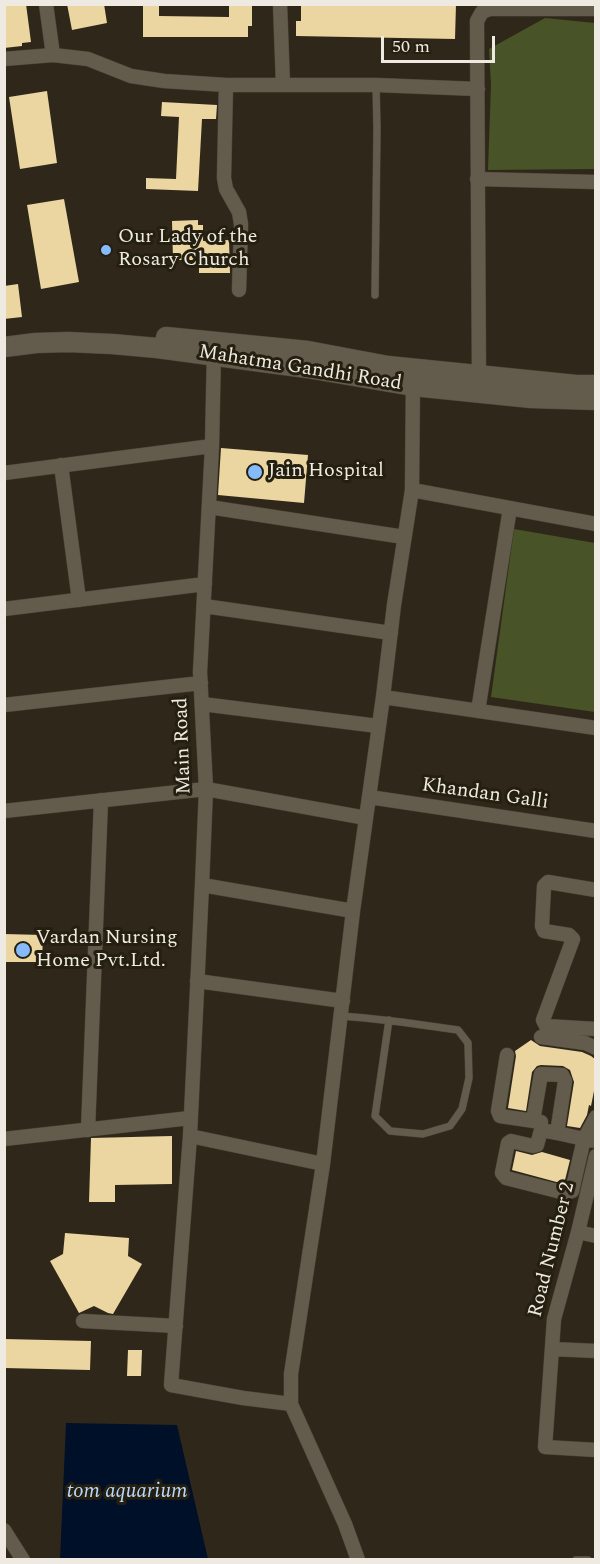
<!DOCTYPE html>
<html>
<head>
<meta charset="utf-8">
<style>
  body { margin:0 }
  #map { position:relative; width:600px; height:1564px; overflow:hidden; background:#2f281a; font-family:Spectral,serif }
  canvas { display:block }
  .frame { position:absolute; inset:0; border:6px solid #eeeae1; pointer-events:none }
  .scale { position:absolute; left:381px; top:36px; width:114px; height:27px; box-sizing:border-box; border:3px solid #eeeae1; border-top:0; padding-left:8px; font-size:18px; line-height:21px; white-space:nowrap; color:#eeeae1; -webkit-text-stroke:4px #251f10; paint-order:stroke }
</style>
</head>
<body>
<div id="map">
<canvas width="600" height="1564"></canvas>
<div class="frame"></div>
<div class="scale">50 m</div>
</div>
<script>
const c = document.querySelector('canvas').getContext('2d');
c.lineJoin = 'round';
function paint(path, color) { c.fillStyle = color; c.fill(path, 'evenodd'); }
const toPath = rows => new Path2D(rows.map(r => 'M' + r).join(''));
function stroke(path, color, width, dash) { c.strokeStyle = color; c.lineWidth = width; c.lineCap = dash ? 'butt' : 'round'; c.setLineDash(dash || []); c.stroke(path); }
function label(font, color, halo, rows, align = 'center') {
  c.font = font + ' Spectral,serif'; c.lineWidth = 6; c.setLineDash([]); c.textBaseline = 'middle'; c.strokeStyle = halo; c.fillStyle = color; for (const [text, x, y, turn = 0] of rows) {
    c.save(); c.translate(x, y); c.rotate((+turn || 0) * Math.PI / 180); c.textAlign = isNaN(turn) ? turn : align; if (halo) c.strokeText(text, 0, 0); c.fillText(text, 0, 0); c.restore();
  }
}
const green = toPath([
  [545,18,595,23,595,169,488,170,491,85,489,49],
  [514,529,595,543,595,712,491,697]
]);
const water = toPath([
  [66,1423,177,1425,208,1559,60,1559]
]);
const building = toPath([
  [4,4,26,4,31,42,22,43,22,46,4,48],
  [67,4,104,4,107,23,72,30],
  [143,4,159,4,159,16,229,17,229,4,252,4,252,26,248,26,248,37,143,37],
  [301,4,456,4,455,39,296,36,296,21,301,21],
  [47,91,57,163,20,169,9,97],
  [162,102,217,105,216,119,202,119,198,191,146,189,146,178,176,179,179,117,161,116],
  [64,199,79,282,41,289,27,205],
  [198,220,198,225,203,225,203,241,229,240,230,273,199,273,199,260,173,260,172,221],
  [18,284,22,317,4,319,4,286],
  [221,448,308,455,304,503,218,495],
  [4,934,43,935,42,962,4,962],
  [531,1040,540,1046,582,1052,591,1056,596,1060,596,1081,591,1106,589,1105,587,1115,580,1128,567,1126,574,1082,570,1070,563,1066,541,1065,537,1066,532,1072,526,1111,508,1108,516,1056,515,1051],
  [172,1136,172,1184,115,1185,115,1202,89,1202,91,1138],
  [516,1151,532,1155,542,1152,570,1160,564,1184,512,1170],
  [65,1233,129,1238,128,1256,142,1264,113,1314,108,1313,94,1306,79,1313,50,1261,63,1254],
  [4,1339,91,1341,90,1370,4,1368],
  [128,1350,142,1350,141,1376,127,1376]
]);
const lane = toPath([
  [375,295,377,128,376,85],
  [341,1016,365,1018,401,1022,458,1030,468,1043,469,1078,462,1109,450,1126,423,1134,390,1131,375,1116,389,1020],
  [576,1560,588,1560]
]);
const street = toPath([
  [280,4,283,85],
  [53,55,88,59,131,76,164,81,226,85,376,85,478,89],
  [4,59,53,55,46,4],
  [226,85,224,178,226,189,239,212,241,224,239,290],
  [477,179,596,182],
  [214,349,212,446,200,672,206,789,202,885,190,1136,171,1385,243,1398,291,1404],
  [479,384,477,21,482,12,490,9,596,9],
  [61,465,79,600],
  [4,473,212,446],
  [412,490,596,524],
  [209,507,404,537],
  [204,606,391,633],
  [4,609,205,584],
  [383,697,596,728],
  [202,704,378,726],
  [4,705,201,683],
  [478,711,510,508],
  [369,797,596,831],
  [4,811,206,789,366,818],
  [202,885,353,911],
  [596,890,548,882,544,886,542,926,544,931,569,935,573,939,543,1020,546,1026,596,1029],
  [197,981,343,1001],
  [541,1037,585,1043,596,1048],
  [507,1055,498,1111,500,1116,541,1122],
  [596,1117,584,1139,572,1191,565,1193,506,1178,502,1173,508,1143,511,1141,533,1146,537,1145,541,1130,557,1133,584,1139,589,1140,596,1141],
  [533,1121,541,1074,562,1075,565,1081,557,1133],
  [88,1130,101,800],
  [190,1136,323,1164],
  [4,1139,190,1118],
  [596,1156,578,1232,554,1319,545,1447,596,1450],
  [578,1232,596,1236],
  [83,1321,176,1326],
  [552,1349,596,1351],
  [4,1530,23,1560],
  [358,1560,345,1524,291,1404,291,1374,323,1164,353,911,383,697,394,605,412,490,413,378]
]);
const secondary = toPath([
  [166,337,308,351,388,366,576,385,596,385],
  [4,347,36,343,68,342,112,344,157,348,307,368,413,386,531,398,596,400]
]);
const markers = [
  [106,250,6,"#86bbfb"],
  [255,472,8,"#86bbfb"],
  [23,950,8,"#86bbfb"]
];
const poiNames = [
  ["Our Lady of the",118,238],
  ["Rosary Church",118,261],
  ["Jain Hospital",268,472],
  ["Vardan Nursing",36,939],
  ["Home Pvt.Ltd.",36,962]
];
const streetNames = [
  ["Mahatma Gandhi Road",300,369,9],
  ["Main Road",184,746,-92],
  ["Khandan Galli",485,795,8],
  ["Road Number 2",553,1250,-76]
];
const waterNames = [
  ["tom aquarium",127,1493]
];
paint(green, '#485327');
paint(water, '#001029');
paint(building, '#ebd5a1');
stroke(lane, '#4b4539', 8);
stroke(street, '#4b4539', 15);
stroke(secondary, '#4b4539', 21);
stroke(lane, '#635c4c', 7);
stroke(street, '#635c4c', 14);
stroke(secondary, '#635c4c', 20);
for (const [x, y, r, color] of markers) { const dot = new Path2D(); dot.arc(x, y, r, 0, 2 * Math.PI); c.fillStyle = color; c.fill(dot); stroke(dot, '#251f10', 2); }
label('20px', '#eeeae1', '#251f10', poiNames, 'left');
label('20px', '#eeeae1', '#251f10', streetNames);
label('italic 21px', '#bad8fe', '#251f10', waterNames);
</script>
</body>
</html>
